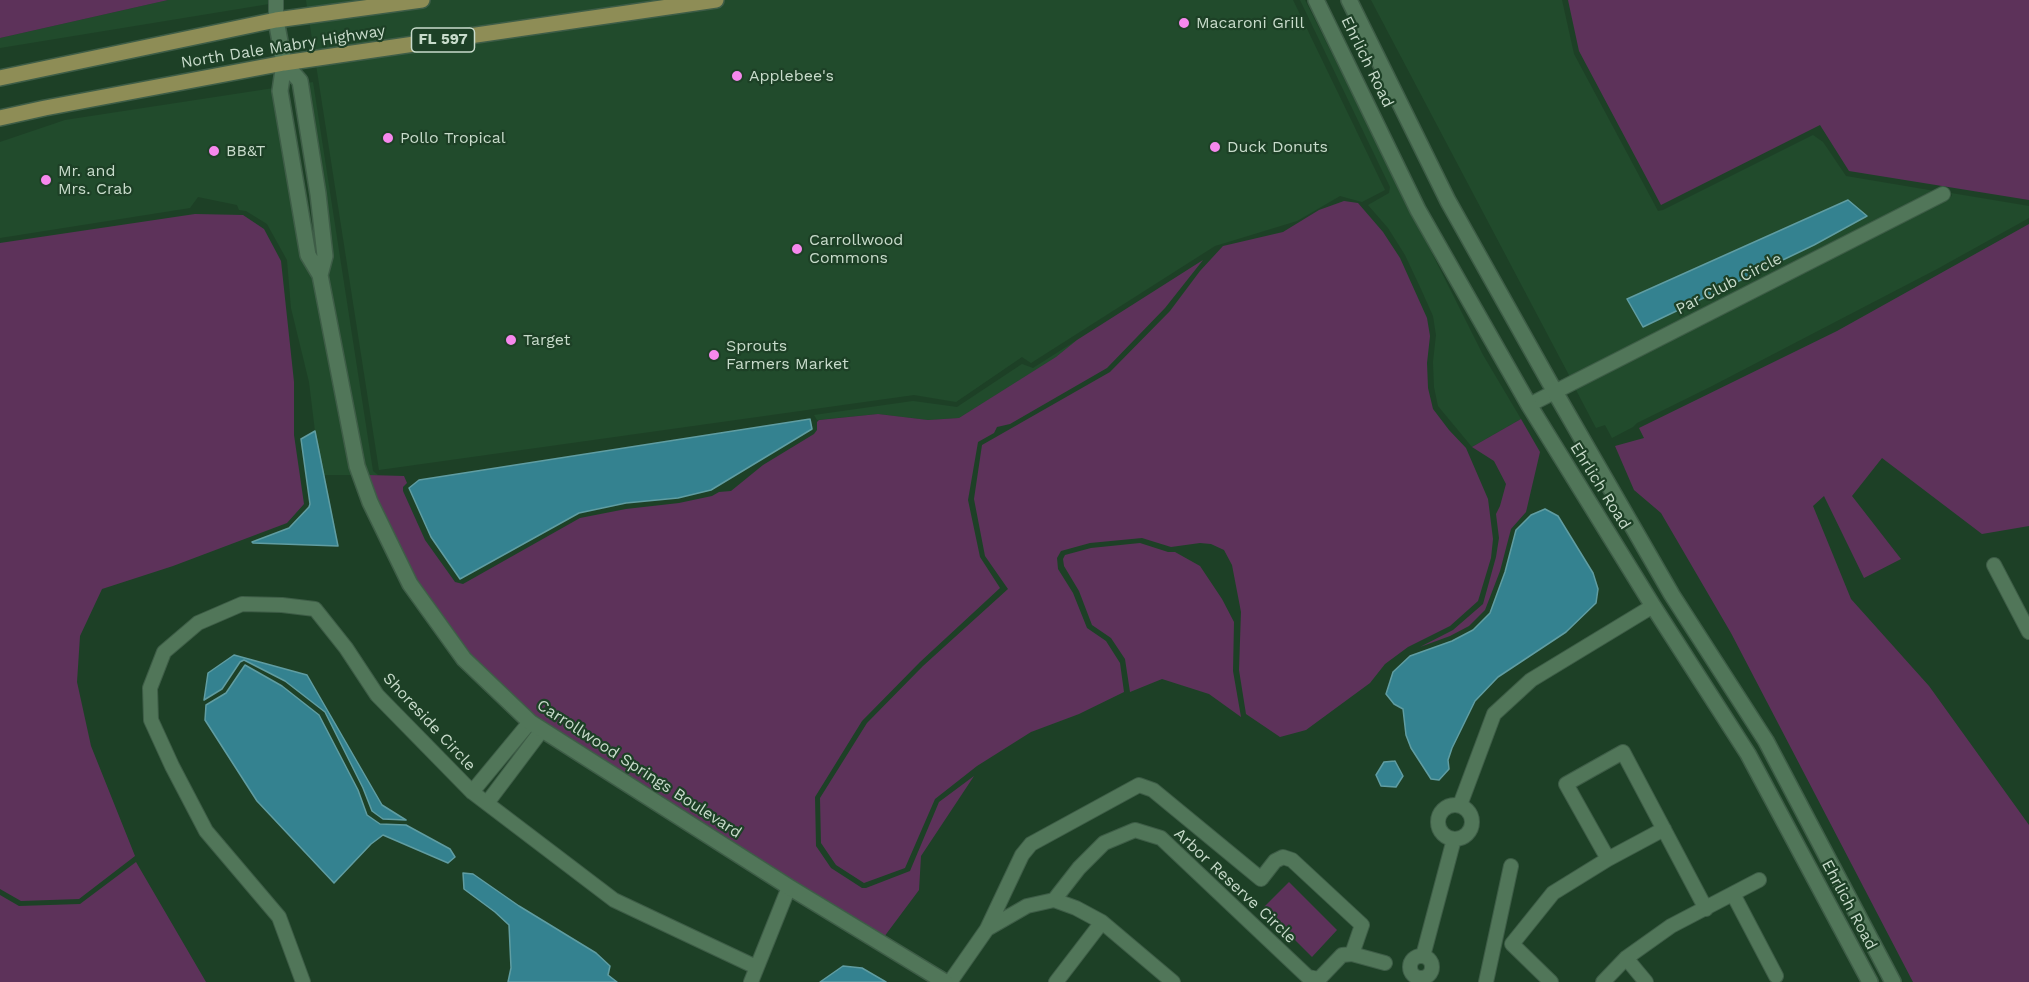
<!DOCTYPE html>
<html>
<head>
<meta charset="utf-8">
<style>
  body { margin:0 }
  canvas { display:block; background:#1d4026 }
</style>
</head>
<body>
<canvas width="2029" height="982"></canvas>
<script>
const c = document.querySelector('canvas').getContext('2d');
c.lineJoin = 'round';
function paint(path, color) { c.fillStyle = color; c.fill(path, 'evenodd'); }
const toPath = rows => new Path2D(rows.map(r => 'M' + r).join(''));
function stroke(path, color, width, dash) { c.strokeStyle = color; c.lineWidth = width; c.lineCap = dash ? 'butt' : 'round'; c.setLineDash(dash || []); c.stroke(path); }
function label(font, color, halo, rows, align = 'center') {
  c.font = font + ' "Work Sans",sans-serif'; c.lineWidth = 4.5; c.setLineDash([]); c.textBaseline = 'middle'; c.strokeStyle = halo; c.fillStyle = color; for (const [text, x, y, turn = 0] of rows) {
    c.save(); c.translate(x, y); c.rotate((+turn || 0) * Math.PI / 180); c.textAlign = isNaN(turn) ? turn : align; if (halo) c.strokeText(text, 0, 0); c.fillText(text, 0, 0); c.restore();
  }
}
const built = toPath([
  [168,0,269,0,269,4,0,48,0,38],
  [306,0,1293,0,1385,190,1362,202,1340,196,1297,221,1215,246,1031,363,1022,357,956,402,914,395,379,470],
  [1300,0,1305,0,1483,355,1521,419,1472,447,1438,406,1434,387,1433,362,1436,335,1433,316,1421,289,1405,255,1388,228,1368,205,1389,193,1390,187],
  [1371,0,1562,0,1574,54,1658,211,1663,210,1813,135,1823,142,1846,176,1935,191,1570,377],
  [1848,200,1867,216,1814,245,1643,327,1627,299],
  [313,82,373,471,378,475,368,475,363,464,328,278,333,251,331,250,307,83],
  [274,88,313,277,312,280,314,281,338,414,353,475,323,475,315,431,309,382,291,308,287,260,267,224,246,211,239,210,237,205,198,197,190,208,0,238,0,142,65,120],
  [1951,193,2029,206,2029,218,1937,269,1712,386,1637,423,1633,427,1612,438,1605,425,1596,428,1575,388,1952,196],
  [1077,340,1057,357,959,418,928,420,878,414,817,420,814,415,913,401,957,407,1022,364,1033,368]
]);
const green = toPath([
  [0,0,168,0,0,38],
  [1568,0,2029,0,2029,200,1849,171,1820,125,1661,205,1579,51],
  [1344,201,1358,203,1383,232,1400,258,1427,318,1430,336,1427,363,1428,388,1433,409,1449,430,1466,448,1488,499,1493,539,1491,558,1478,601,1450,626,1408,647,1385,664,1370,683,1306,730,1280,737,1246,714,1239,670,1241,612,1232,565,1224,550,1211,544,1200,543,1171,547,1142,538,1090,543,1061,551,1057,558,1058,569,1073,593,1087,628,1106,641,1120,663,1124,692,1079,714,1031,732,977,766,935,799,905,868,864,883,836,865,821,843,820,798,867,723,923,666,1008,589,985,556,974,499,982,445,1110,372,1170,311,1200,271,1223,246,1283,232,1319,210],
  [195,214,243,215,264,229,281,261,294,382,294,435,304,504,287,523,173,566,102,589,80,636,77,682,91,746,135,856,79,899,21,901,0,889,0,243],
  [2029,224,2029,526,1982,534,1882,458,1852,496,1901,559,1864,578,1824,496,1813,506,1851,599,1929,686,2029,825,2029,982,1913,982,1731,633,1661,513,1634,490,1615,446,1644,438,1639,428,1837,331],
  [1203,260,1165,308,1107,368,1010,424,997,427,994,433,978,442,968,500,980,557,1000,588,920,662,862,721,815,797,816,846,831,868,862,888,866,888,910,871,939,802,974,776,921,856,919,890,884,937,793,882,535,717,470,654,416,581,377,499,368,475,404,476,407,483,403,487,403,491,425,540,455,582,463,584,580,518,626,509,679,503,712,496,719,492,731,491,763,465,814,434,817,430,817,422,819,420,878,414,928,420,959,418,1056,357,1077,340],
  [1521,419,1540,452,1526,512,1511,529,1500,571,1485,610,1469,626,1450,636,1420,647,1453,630,1483,604,1496,557,1499,538,1496,514,1500,506,1506,484,1494,461,1472,447],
  [1140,543,1168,552,1175,552,1200,566,1222,599,1234,622,1233,671,1241,717,1209,694,1162,679,1130,692,1125,659,1111,638,1092,625,1079,591,1064,566,1063,559,1065,555,1091,548],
  [136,862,206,982,0,982,0,895,19,906,80,904],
  [1289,882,1337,930,1312,957,1263,908]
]);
const water = toPath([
  [1848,200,1867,216,1814,245,1643,327,1627,299,1848,200],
  [810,419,812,429,711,490,678,498,626,503,579,513,460,579,431,537,409,488,419,480,810,419],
  [315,431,338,546,253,543,252,542,289,528,309,507,310,504,301,439,315,431],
  [1545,509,1558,516,1593,573,1598,589,1596,603,1566,632,1498,677,1475,701,1452,748,1448,760,1449,769,1439,780,1431,779,1411,748,1406,735,1403,709,1394,704,1386,694,1393,672,1410,656,1452,641,1473,630,1490,613,1505,572,1516,530,1531,515,1545,509],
  [234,655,307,675,382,805,406,820,383,819,372,811,363,788,325,712,285,681,244,660,240,662,222,689,204,700,208,673,234,655],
  [245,665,282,686,319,715,358,790,367,815,380,824,406,825,450,849,455,857,448,863,383,835,371,844,334,883,257,801,205,720,206,705,226,693,245,665],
  [1395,761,1403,776,1396,787,1381,786,1376,775,1384,762,1395,761],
  [463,873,473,874,519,906,596,953,610,966,608,975,617,982,508,982,511,968,509,925,495,912,464,889,463,873],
  [843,966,862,968,886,982,820,982,843,966]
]);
const minor = toPath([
  [276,0,276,20],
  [1529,405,1943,194],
  [1994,565,2029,632],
  [472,792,530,722],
  [487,803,542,730],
  '1438 822a17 17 0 1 1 34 0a17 17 0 1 1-34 0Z',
  [1460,805,1494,714,1531,680,1653,606],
  [1608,859,1566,784,1623,752,1706,909],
  [1733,894,1776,976],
  [987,929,1022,855,1031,844,1139,785,1153,790,1261,879,1275,861,1283,857,1292,860,1362,925,1352,954,1342,955,1319,979,1308,977,1161,838,1135,830,1104,843,1079,868,1054,900],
  [1352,954,1385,963],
  '1410 967a11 11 0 1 1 22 0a11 11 0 1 1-22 0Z',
  [1423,956,1454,839],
  [1626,958,1646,982],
  [303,982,279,917,206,831,172,766,151,720,150,688,164,652,198,623,242,604,282,605,315,609,346,648,377,695,472,792,614,900,756,967],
  [751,982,789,887],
  [950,982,987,929,1027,906,1054,900,1076,908,1102,922,1173,982],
  [1056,982,1102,922],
  [1486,982,1511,866],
  [1551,982,1512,944,1553,893,1608,859,1664,829],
  [1603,982,1626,958,1671,926,1759,880]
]);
const tertiary = toPath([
  [276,20,284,63,280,91,308,255,320,275,357,466,370,502,410,584,464,659,530,722,789,887,945,982],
  [284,63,300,81,318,194,325,256,320,275]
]);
const secondary = toPath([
  [1316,0,1418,210,1529,405,1653,606,1748,754,1870,982],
  [1349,0,1448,201,1555,392,1672,595,1766,741,1893,982]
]);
const primary = toPath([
  [0,78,276,20,422,0],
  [0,118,45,108,284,63,716,0]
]);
const markers = [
  [1184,23,6,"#f688ed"],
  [737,76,6,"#f688ed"],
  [388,138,6,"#f688ed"],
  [1215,147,6,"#f688ed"],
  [214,151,6,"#f688ed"],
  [46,180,6,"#f688ed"],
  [797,249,6,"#f688ed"],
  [511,340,6,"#f688ed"],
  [714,355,6,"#f688ed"]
];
const shields = [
  [443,40,63]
];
const shieldNames = [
  ["FL 597",443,40]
];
const poiNames = [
  ["Macaroni Grill",1196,23],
  ["Applebee's",749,76],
  ["Pollo Tropical",400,138],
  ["Duck Donuts",1227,147],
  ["BB&T",226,151],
  ["Mr. and",58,171],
  ["Mrs. Crab",58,189],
  ["Carrollwood",809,240],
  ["Commons",809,258],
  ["Target",523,340],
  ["Sprouts",726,346],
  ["Farmers Market",726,364]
];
const streetNames = [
  ["North Dale Mabry Highway",283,47,-9],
  ["Ehrlich Road",1367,62,64],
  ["Par Club Circle",1729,284,-27],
  ["Ehrlich Road",1600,486,58],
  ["Shoreside Circle",429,722,47],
  ["Carrollwood Springs Boulevard",639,769,33],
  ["Arbor Reserve Circle",1235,886,43],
  ["Ehrlich Road",1849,905,62]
];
paint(built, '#214b2c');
paint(green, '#5d325a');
paint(water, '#348290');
stroke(water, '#609da2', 1.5);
stroke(minor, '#3e5d47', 16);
stroke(tertiary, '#3e5d47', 18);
stroke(secondary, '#3e5d47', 18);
stroke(primary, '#3e5d47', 18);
stroke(minor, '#517659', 14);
stroke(tertiary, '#517659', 15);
stroke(secondary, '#517659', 15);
stroke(primary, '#8e8d56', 15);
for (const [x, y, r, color] of markers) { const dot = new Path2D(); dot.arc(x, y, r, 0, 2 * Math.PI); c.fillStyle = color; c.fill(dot); stroke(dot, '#1d4026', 2); }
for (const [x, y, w] of shields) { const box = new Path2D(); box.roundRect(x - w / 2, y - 12, w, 24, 4.5); c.fillStyle = '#1d4026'; c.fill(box); stroke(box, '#c8dbcb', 1.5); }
label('bold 15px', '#c8dbcb', null, shieldNames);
label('16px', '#c8dbcb', '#1d4026', poiNames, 'left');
label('16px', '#c8dbcb', '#1d4026', streetNames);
</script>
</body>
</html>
